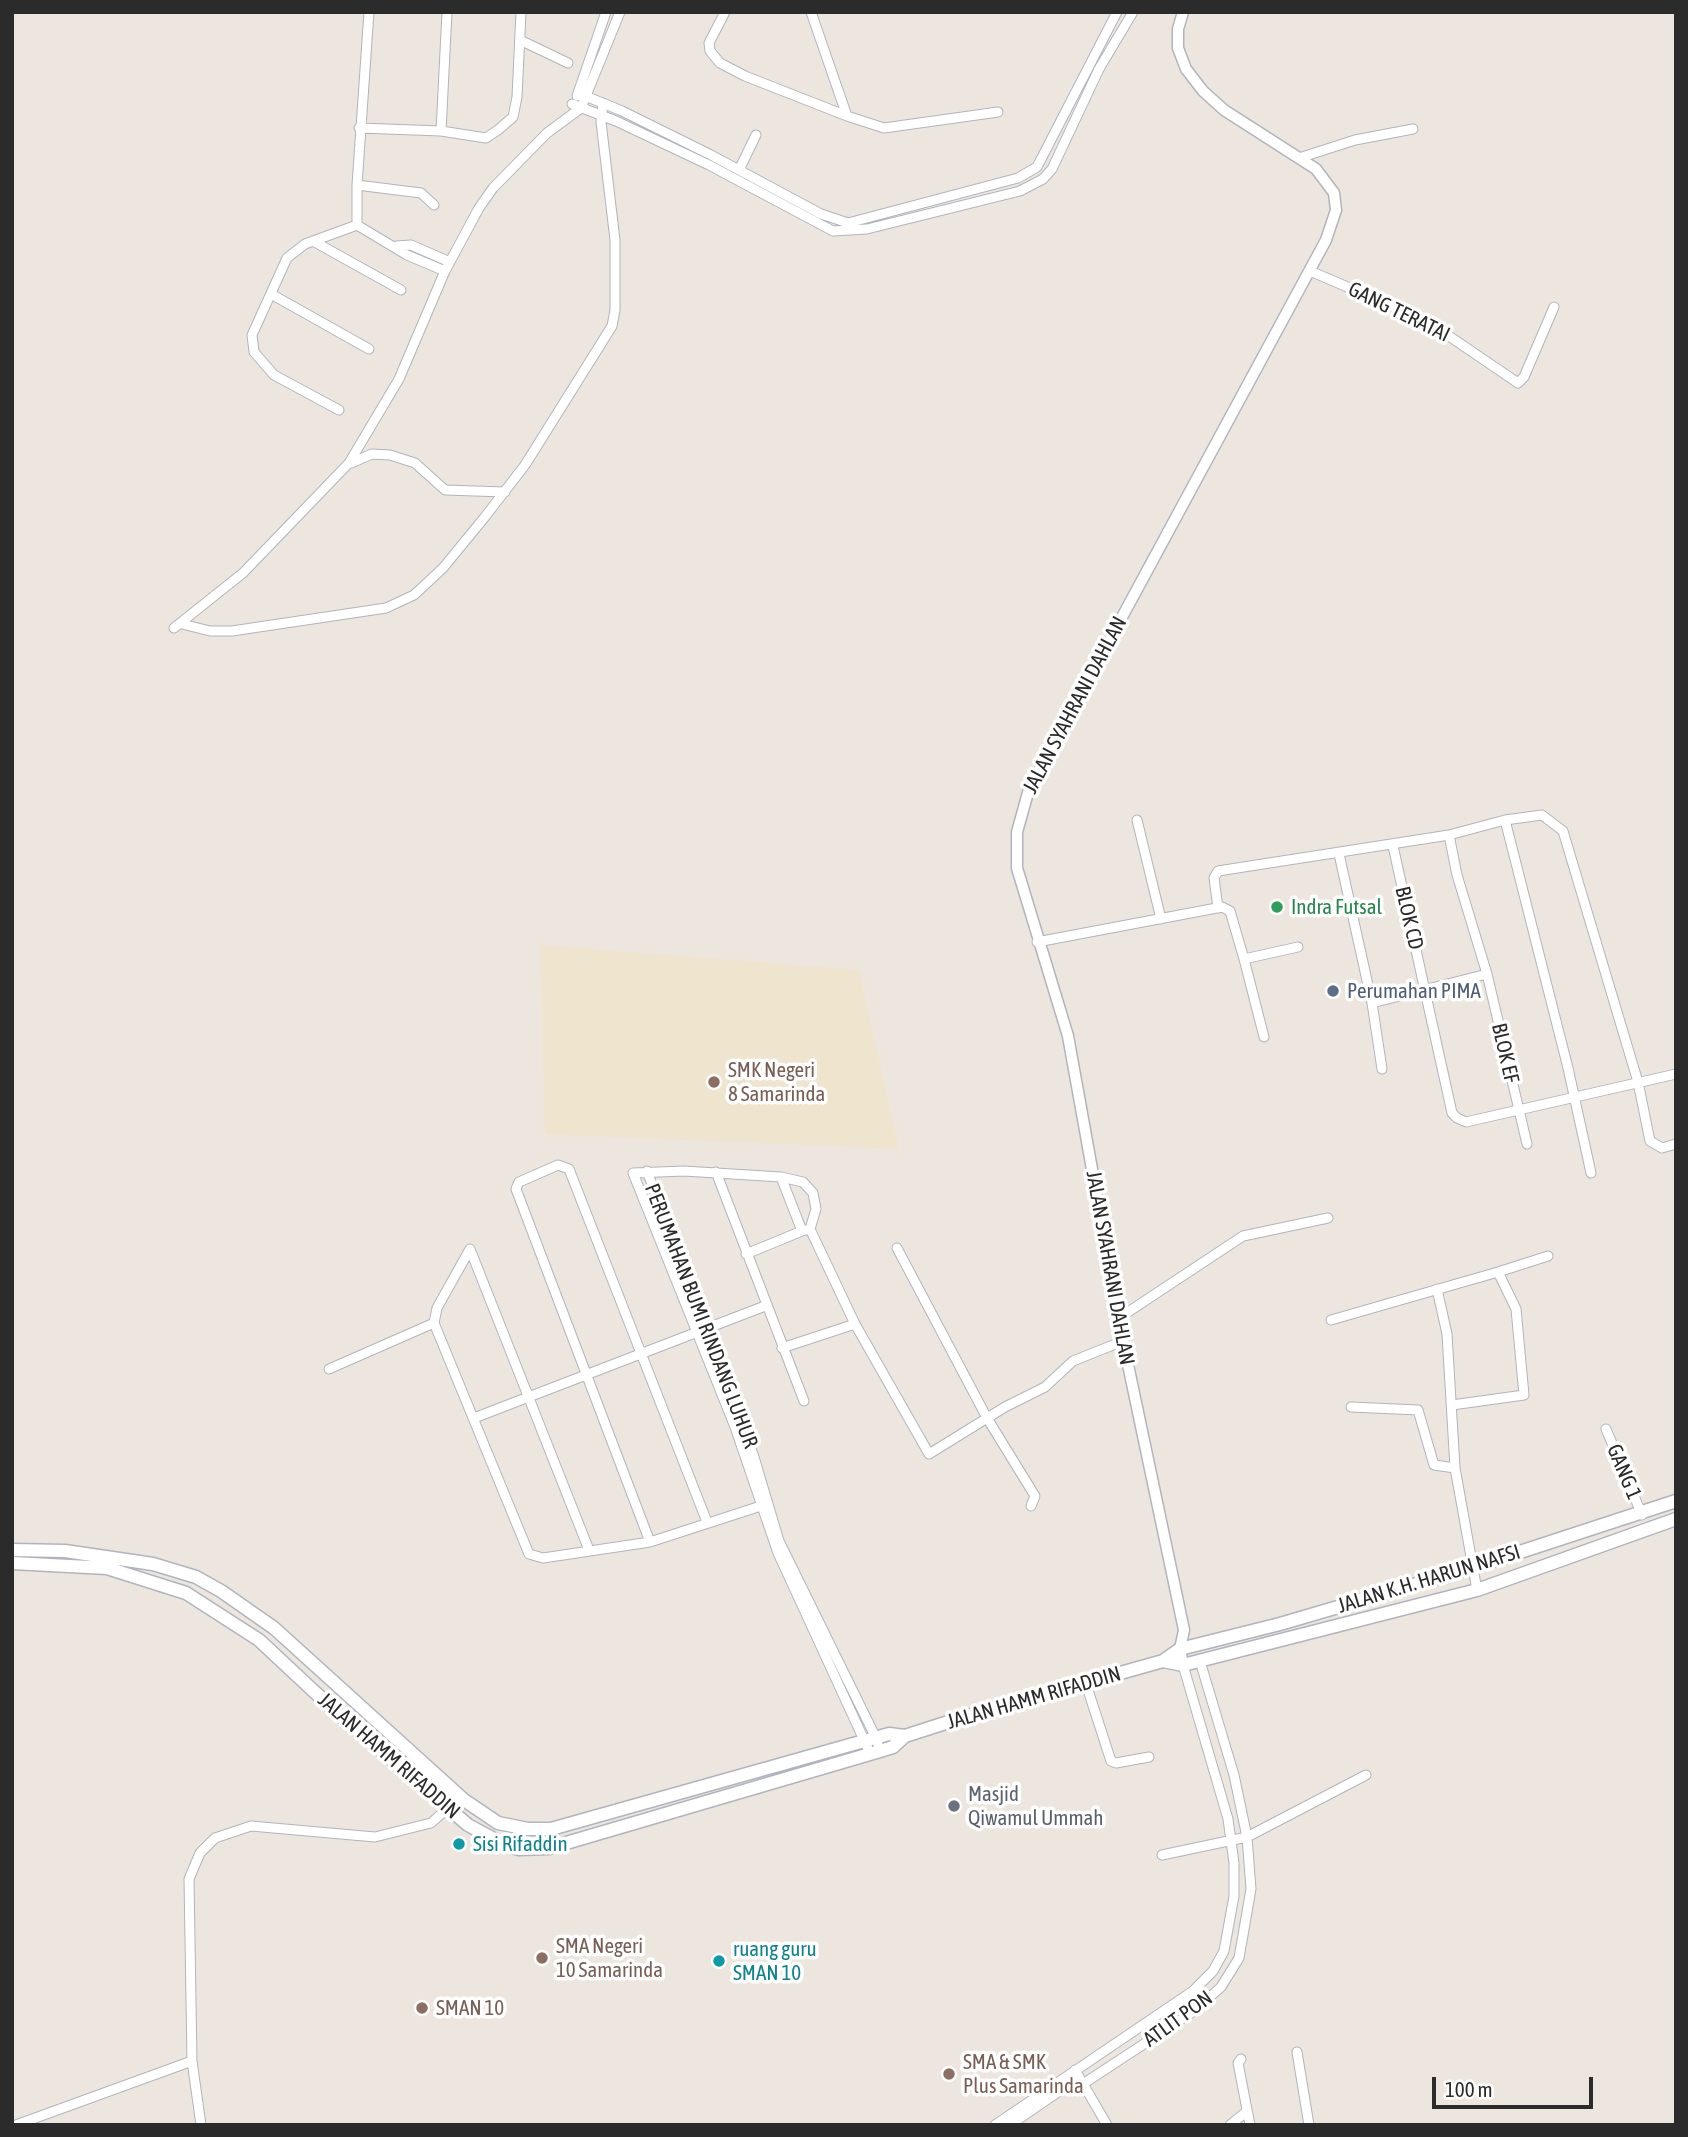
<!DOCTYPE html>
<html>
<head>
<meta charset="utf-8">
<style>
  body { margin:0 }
  #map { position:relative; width:1688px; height:2137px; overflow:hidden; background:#ede6de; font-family:"Asap Condensed",sans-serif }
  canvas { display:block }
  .frame { position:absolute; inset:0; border:14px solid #2b2b2b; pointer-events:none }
  .scale { position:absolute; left:1432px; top:2077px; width:161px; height:32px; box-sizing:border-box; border:4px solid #2b2b2b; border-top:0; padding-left:9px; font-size:21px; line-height:24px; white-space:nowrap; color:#2b2b2b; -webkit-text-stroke:5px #fff; paint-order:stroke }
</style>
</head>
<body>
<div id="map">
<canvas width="1688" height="2137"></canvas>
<div class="frame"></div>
<div class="scale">100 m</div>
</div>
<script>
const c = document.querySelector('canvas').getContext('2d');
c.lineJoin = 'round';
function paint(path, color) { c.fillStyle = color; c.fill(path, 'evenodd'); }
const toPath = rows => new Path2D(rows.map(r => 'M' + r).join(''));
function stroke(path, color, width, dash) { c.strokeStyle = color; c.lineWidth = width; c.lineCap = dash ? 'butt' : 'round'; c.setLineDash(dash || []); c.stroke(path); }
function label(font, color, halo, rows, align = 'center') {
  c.font = font + ' "Asap Condensed",sans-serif'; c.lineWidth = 7; c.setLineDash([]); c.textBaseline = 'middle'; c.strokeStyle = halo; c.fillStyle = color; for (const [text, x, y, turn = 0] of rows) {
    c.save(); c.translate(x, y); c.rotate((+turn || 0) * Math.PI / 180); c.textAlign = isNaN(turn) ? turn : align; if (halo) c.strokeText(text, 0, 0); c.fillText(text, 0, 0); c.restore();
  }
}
const education = toPath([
  [540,945,859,970,899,1149,545,1134]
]);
const minor = toPath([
  [369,12,357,185,421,193,434,205],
  [725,12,709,43,710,51,720,63,745,76,847,116],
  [811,12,847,116,884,128,998,112],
  [522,41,568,63],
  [578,93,622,111,711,155,821,214,848,223,1018,178,1037,167,1117,12],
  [577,96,606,12],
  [572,104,616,121,709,165,833,231,867,229,1020,191,1043,179,1052,169,1099,69,1133,12],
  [359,128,441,131,486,138,498,130,513,117,517,97,521,12],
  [441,131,447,12],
  [1299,158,1355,140,1413,129],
  [739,170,756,135],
  [357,225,357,185],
  [313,241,401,290],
  [396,246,411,245,450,262],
  [1310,271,1427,321,1518,383,1524,377,1554,307],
  [271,294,369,349],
  [339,410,274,375,254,352,252,335,287,258,305,244,357,225,407,255,445,271],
  [351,463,372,454,390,455,415,463,445,490,505,492],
  [182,624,210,631,232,631,386,608,414,595,443,568,484,518,525,465,612,326,615,310,615,240,601,122,603,103],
  [174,628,243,573,349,463,399,379,445,271,479,208,493,188,547,133,581,108,620,12],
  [1137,820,1161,919],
  [1505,820,1542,815,1563,831,1638,1082,1650,1141,1662,1148,1676,1144],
  [1449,835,1505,820,1568,1068,1591,1173],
  [1393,846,1452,1113,1457,1118,1466,1122,1676,1074],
  [1339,854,1372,1003,1382,1069],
  [1218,908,1214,878,1218,871,1449,835,1457,875,1487,974,1527,1144],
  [1037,942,1222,907,1230,911,1244,959,1298,947],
  [1244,959,1264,1037],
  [1372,1003,1487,974],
  [647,1171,754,1457,779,1541,876,1738,880,1751],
  [716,1172,804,1401],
  [781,1177,803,1182,813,1193,816,1209,810,1229],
  [897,1248,987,1418,1035,1496,1031,1506],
  [746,1254,802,1231],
  [1498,1272,1548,1256],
  [1437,1289,1447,1334,1455,1468,1477,1590],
  [1119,1318,1243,1236,1328,1218],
  [1331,1320,1498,1272,1516,1309,1524,1395,1452,1405],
  [782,1348,855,1324],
  [329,1369,434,1323],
  [1351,1407,1418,1410,1434,1465,1455,1468],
  [474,1418,765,1306],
  [1606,1429,1642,1515],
  [650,1542,516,1189,519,1182,558,1165,569,1169,707,1522],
  [589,1550,470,1249,437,1308,434,1323,529,1554,543,1558,650,1542,767,1504],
  [1086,1684,1111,1761,1116,1763,1149,1757],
  [870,1753,778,1553,735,1427,633,1173,684,1171,781,1177,802,1231,810,1229,855,1324,929,1454,1005,1407,1045,1387,1073,1361,1123,1341],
  [1162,1855,1247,1837,1366,1775],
  [1297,2052,1309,2125],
  [1241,2059,1238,2063,1250,2125],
  [192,2061,201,2125],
  [1075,2070,1107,2125],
  [16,2125,192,2061,189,1879,200,1853,215,1838,251,1826,375,1837,431,1823,448,1808],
  [995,2125,1193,1991,1213,1971,1224,1951,1234,1896,1234,1863,1228,1819,1183,1665],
  [1010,2125,1058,2092,1083,2084,1194,2011,1221,1987,1239,1958,1251,1889,1247,1837,1234,1775,1200,1661],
  [1230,2125,1246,2112]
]);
const tertiary = toPath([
  [1183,12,1178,29,1178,48,1186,69,1203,91,1224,110,1316,169,1334,193,1336,210,1326,240,1029,789,1017,832,1017,868,1068,1036,1123,1341,1184,1630,1180,1649,1183,1665]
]);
const secondary = toPath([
  [12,1550,65,1551,153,1564,196,1577,221,1591,274,1628,464,1800,498,1823,528,1829,551,1829,889,1734,905,1736],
  [12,1563,107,1568,186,1593,259,1640,335,1711,468,1825,505,1845,519,1849,549,1848,880,1751,893,1747,905,1736,964,1717,1163,1661,1180,1649,1280,1624,1471,1568,1676,1501],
  [1163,1661,1183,1665,1477,1590,1676,1519]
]);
const markers = [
  [1277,907,7,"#2e9e5b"],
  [1333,991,7,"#5c6f8a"],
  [714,1082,7,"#8d6e63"],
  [954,1806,7,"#6b7280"],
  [459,1844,7,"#0f9aa8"],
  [542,1958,7,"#8d6e63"],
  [719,1961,7,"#0f9aa8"],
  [422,2008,7,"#8d6e63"],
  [949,2074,7,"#8d6e63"]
];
const streetNames = [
  ["GANG TERATAI",1399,312,26],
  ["JALAN SYAHRANI DAHLAN",1075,705,-62],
  ["BLOK CD",1409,918,77],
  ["BLOK EF",1505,1053,77],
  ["JALAN SYAHRANI DAHLAN",1110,1268,80],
  ["PERUMAHAN BUMI RINDANG LUHUR",701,1316,69],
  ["GANG 1",1624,1472,67],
  ["JALAN K.H. HARUN NAFSI",1429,1579,-17],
  ["JALAN HAMM RIFADDIN",1034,1698,-16],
  ["JALAN HAMM RIFADDIN",389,1756,41],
  ["ATLIT PON",1178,2019,-36]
];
const leisureNames = [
  ["Indra Futsal",1291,907]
];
const serviceNames = [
  ["Perumahan PIMA",1347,991]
];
const educationNames = [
  ["SMK Negeri",728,1070],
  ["8 Samarinda",728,1094],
  ["SMA Negeri",556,1946],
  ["10 Samarinda",556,1970],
  ["SMAN 10",436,2008],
  ["SMA & SMK",963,2062],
  ["Plus Samarinda",963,2086]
];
const worshipNames = [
  ["Masjid",968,1794],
  ["Qiwamul Ummah",968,1818]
];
const cultureNames = [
  ["Sisi Rifaddin",473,1844],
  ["ruang guru",733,1949],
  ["SMAN 10",733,1973]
];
paint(education, '#efe4cd');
stroke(minor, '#b1b4bf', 11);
stroke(tertiary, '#b1b4bf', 13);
stroke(secondary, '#b1b4bf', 15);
stroke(minor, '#fff', 9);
stroke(tertiary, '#fff', 10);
stroke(secondary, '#fff', 12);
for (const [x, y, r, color] of markers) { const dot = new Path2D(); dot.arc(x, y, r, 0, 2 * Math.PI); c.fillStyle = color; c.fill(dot); stroke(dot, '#fff', 2.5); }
label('21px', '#2b2b2b', '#fff', streetNames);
label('21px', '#27864d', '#fff', leisureNames, 'left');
label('21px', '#4e5e75', '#fff', serviceNames, 'left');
label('21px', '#785e54', '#fff', educationNames, 'left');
label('21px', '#5b616d', '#fff', worshipNames, 'left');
label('21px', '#0d838f', '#fff', cultureNames, 'left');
</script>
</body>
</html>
